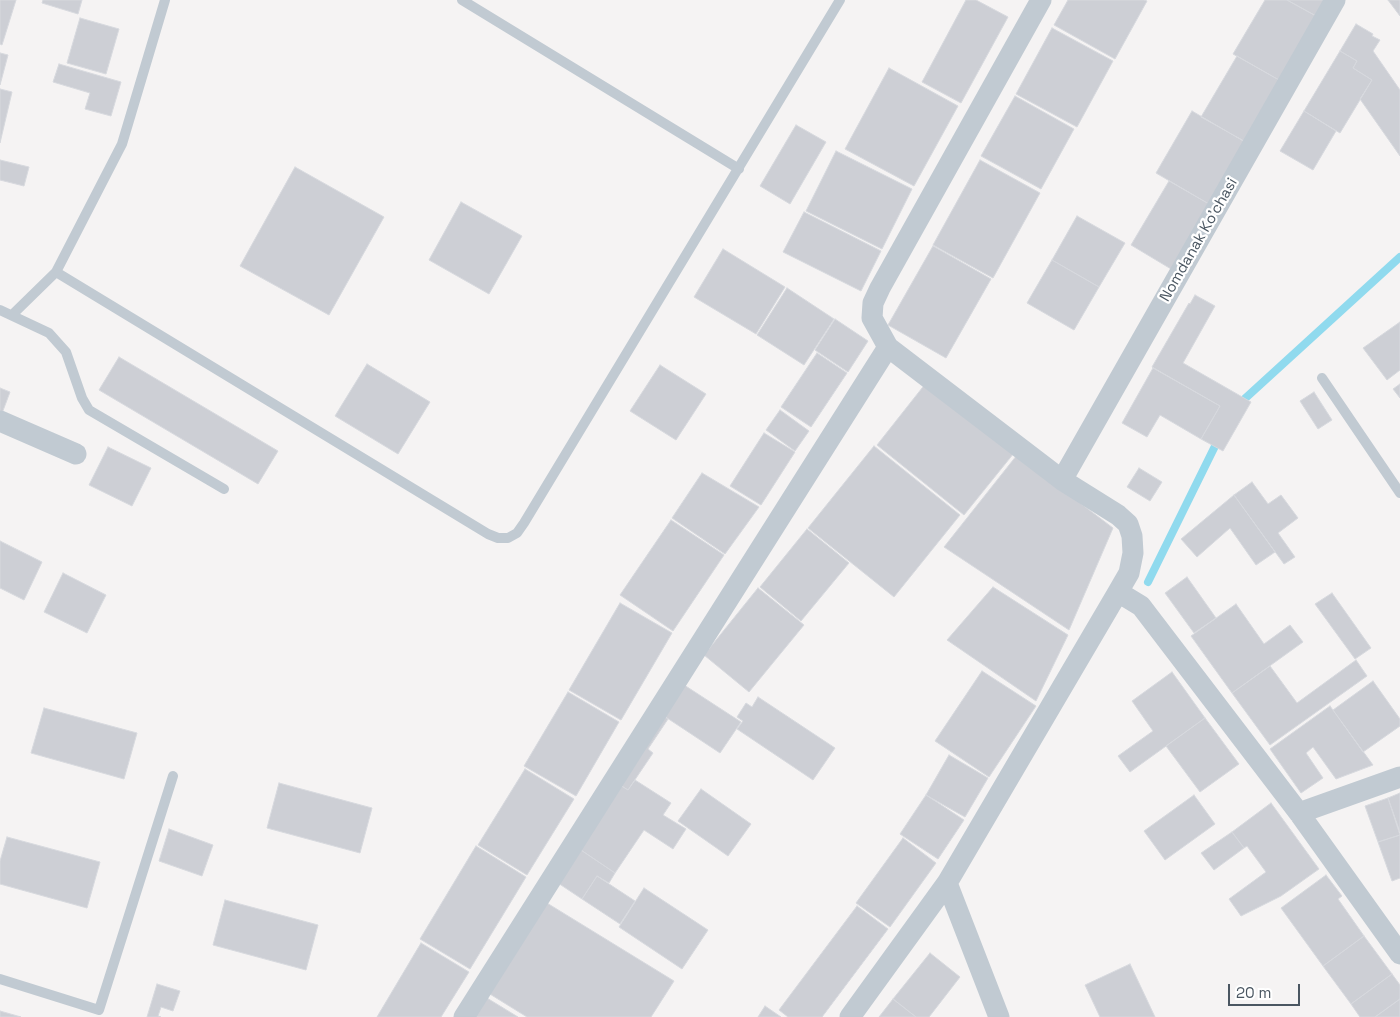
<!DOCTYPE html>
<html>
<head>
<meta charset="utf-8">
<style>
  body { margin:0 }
  #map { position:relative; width:1400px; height:1017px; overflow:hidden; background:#f5f3f3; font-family:"Space Grotesk",sans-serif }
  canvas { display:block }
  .scale { position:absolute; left:1228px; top:984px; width:72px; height:22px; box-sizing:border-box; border:2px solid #4a5661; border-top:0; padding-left:6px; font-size:15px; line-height:18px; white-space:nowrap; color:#4a5661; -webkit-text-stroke:4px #fff; paint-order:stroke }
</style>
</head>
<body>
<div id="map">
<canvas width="1400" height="1017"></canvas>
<div class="scale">20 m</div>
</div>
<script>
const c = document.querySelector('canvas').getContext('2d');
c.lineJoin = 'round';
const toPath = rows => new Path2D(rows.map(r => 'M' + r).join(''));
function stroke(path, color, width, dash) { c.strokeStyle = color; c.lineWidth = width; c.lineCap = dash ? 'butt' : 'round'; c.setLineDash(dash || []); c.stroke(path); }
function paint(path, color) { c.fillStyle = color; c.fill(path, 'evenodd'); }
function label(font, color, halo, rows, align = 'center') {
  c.font = font + ' "Space Grotesk",sans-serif'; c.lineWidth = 4.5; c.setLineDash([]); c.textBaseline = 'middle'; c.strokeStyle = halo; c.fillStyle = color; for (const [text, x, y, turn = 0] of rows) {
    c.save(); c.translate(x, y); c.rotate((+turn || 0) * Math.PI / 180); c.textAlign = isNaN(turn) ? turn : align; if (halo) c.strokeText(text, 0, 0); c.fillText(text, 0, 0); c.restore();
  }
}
const stream = toPath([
  [1239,404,1400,257],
  [1148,582,1219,438]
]);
const building = toPath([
  [0,0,16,0,2,45,0,44,0,0],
  [43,0,82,0,78,14,42,3,43,0],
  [966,0,976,0,1008,17,961,103,922,82,966,0],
  [1068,0,1144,0,1147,1,1115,59,1054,25,1068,0],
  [1265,0,1287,0,1316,16,1279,80,1233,54,1265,0],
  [1287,0,1325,0,1316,16,1287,0],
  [1388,0,1400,0,1400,16,1388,0],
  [80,18,119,29,106,74,67,63,80,18],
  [1356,24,1373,34,1372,36,1380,40,1373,51,1400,90,1400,156,1360,99,1372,80,1353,68,1357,61,1340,51,1356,24],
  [1052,28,1113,61,1077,127,1016,94,1052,28],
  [1340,51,1357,61,1353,68,1372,80,1340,133,1304,111,1340,51],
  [0,53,8,55,0,85,0,53],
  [1237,56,1279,80,1244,141,1201,117,1237,56],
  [59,64,121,82,111,116,85,109,90,93,53,82,59,64],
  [889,68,958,106,914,186,845,149,889,68],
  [0,89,12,92,0,143,0,89],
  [1015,96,1074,129,1041,189,981,156,1015,96],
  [1192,111,1245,142,1209,204,1156,173,1192,111],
  [1304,111,1336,131,1313,170,1280,151,1304,111],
  [796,125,826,142,790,204,760,186,796,125],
  [836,151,912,189,882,249,806,211,836,151],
  [0,160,29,167,24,186,0,180,0,160],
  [980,160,1040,193,993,278,933,245,980,160],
  [295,167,384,217,329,315,240,266,295,167],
  [1169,181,1209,204,1171,269,1131,245,1169,181],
  [461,202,522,236,489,294,429,260,461,202],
  [804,212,881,251,861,291,783,252,804,212],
  [1077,216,1125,243,1099,287,1052,260,1077,216],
  [933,246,991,279,946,358,888,325,933,246],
  [723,249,785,287,756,334,694,297,723,249],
  [1052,260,1099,287,1074,330,1027,303,1052,260],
  [787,288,834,319,804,365,757,335,787,288],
  [1195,295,1215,306,1183,363,1251,402,1223,451,1201,439,1220,406,1152,367,1189,303,1190,304,1195,295],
  [835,319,868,341,848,372,815,350,835,319],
  [1400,322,1400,370,1387,380,1363,348,1400,322],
  [817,353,847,373,811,427,781,407,817,353],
  [119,357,278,451,258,484,99,390,119,357],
  [367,364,430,402,398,454,335,416,367,364],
  [660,365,706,394,676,440,630,411,660,365],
  [1153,368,1220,406,1201,439,1160,415,1147,437,1122,423,1153,368],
  [926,383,1014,453,964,515,877,445,926,383],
  [1400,384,1400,398,1393,389,1400,384],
  [0,388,10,392,1,416,0,416,0,388],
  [1314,392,1332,420,1318,429,1300,401,1314,392],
  [780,410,809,431,795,451,766,430,780,410],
  [764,433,795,452,761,505,730,486,764,433],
  [874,446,960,515,894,597,808,528,874,446],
  [108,447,151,468,132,506,89,485,108,447],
  [1017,455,1113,528,1069,630,944,547,1017,455],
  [1139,468,1162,482,1150,501,1127,487,1139,468],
  [702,473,759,507,725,554,672,518,702,473],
  [1252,482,1268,504,1281,495,1298,518,1278,533,1295,557,1284,564,1234,495,1252,482],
  [1234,495,1275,552,1256,565,1230,528,1197,557,1181,539,1234,495],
  [671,520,724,555,673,631,620,595,671,520],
  [807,529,849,563,801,621,760,587,807,529],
  [0,541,42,562,24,600,0,588,0,541],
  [63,573,106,595,87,633,44,612,63,573],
  [1187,577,1216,618,1194,633,1165,593,1187,577],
  [993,587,1068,635,1036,701,947,640,993,587],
  [758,588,804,625,749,692,704,655,758,588],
  [1332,593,1371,648,1355,659,1315,604,1332,593],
  [620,603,672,633,621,720,569,690,620,603],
  [1236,604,1264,644,1290,625,1303,642,1232,693,1191,636,1236,604],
  [1356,660,1367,676,1270,745,1232,693,1270,666,1297,703,1356,660],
  [982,671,1036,706,989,777,935,741,982,671],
  [1172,672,1205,718,1130,772,1118,756,1153,731,1132,701,1172,672],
  [678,681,741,722,720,753,658,712,678,681],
  [1373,681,1400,719,1400,726,1363,752,1333,710,1373,681],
  [568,692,619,722,576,796,524,766,568,692],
  [758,697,835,748,813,780,737,729,743,721,737,717,746,703,752,707,758,697],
  [1330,706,1373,765,1336,779,1313,747,1306,753,1323,778,1301,793,1270,749,1330,706],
  [44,708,137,733,124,779,31,753,44,708],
  [658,712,668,719,648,749,653,753,628,790,612,780,658,712],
  [1205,718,1239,764,1200,792,1166,746,1205,718],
  [949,755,988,778,965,817,926,795,949,755],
  [525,769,574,799,527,875,478,845,525,769],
  [635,780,671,803,663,815,686,829,673,849,644,830,615,873,575,846,617,783,628,790,635,780],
  [279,783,372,808,360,853,267,828,279,783],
  [701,789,751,824,728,856,678,821,701,789],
  [1400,793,1400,832,1388,798,1400,793],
  [926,795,964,820,938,859,900,834,926,795],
  [1194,795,1215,824,1165,860,1144,831,1194,795],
  [1388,798,1400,835,1378,842,1365,806,1388,798],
  [1271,803,1319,869,1281,896,1241,916,1229,899,1266,872,1247,846,1244,848,1232,832,1271,803],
  [169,829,213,845,202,876,159,861,169,829],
  [1232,832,1244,848,1214,870,1201,853,1232,832],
  [1400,835,1400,878,1392,881,1378,842,1400,835],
  [7,837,100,862,87,908,0,884,0,861,7,837],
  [903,838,936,863,890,927,856,903,903,838],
  [476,846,526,877,470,969,420,939,476,846],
  [575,846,615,873,609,883,597,876,582,899,552,879,575,846],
  [1326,875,1342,896,1338,899,1364,936,1323,966,1281,908,1326,875],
  [597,876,635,901,620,924,582,899,597,876],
  [644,888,708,930,682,969,619,927,644,888],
  [225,900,318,925,306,970,213,945,225,900],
  [542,900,674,981,651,1017,527,1017,485,991,542,900],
  [857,906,888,929,822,1017,788,1017,779,1010,857,906],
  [1364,936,1392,974,1351,1004,1323,966,1364,936],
  [421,943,469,972,441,1017,377,1017,421,943],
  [930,953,960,977,929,1017,916,1017,893,999,930,953],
  [1130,964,1155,1017,1100,1017,1085,985,1130,964],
  [1392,974,1400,985,1400,999,1375,1017,1360,1017,1351,1004,1392,974],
  [157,984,180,991,173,1011,161,1007,158,1016,161,1017,147,1017,157,984],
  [482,995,518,1017,468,1017,482,995],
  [893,999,916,1017,879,1017,893,999],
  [1400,999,1400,1017,1375,1017,1400,999],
  [765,1006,781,1017,758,1017,765,1006],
  [0,1011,21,1017,0,1017,0,1011]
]);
const lane = toPath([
  [165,0,122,144,56,272,488,534,498,538,508,538,517,533,524,523,840,0],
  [462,0,739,169],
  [0,310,49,333,66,352,82,398,89,410,224,489],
  [12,315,56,272],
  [1322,378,1400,493],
  [0,979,99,1010,173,776]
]);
const street = toPath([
  [0,421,76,454],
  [1062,480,1335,0],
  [1118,592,1141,606,1299,813,1400,954],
  [1299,813,1400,777],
  [947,883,999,1017],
  [464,1017,888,347],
  [850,1017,947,883,1118,592,1129,573,1133,553,1132,536,1128,524,1118,515,1062,480,888,347,872,318,873,303,880,288,1041,0]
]);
const streetNames = [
  ["Nomdanak Ko'chasi",1199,240,-60]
];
stroke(stream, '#90daee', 8);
paint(building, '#cdcfd5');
stroke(building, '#d7d9de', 1);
stroke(lane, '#c1cad2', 10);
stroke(street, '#c1cad2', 21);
label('15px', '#4a5661', '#fff', streetNames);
</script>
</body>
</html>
